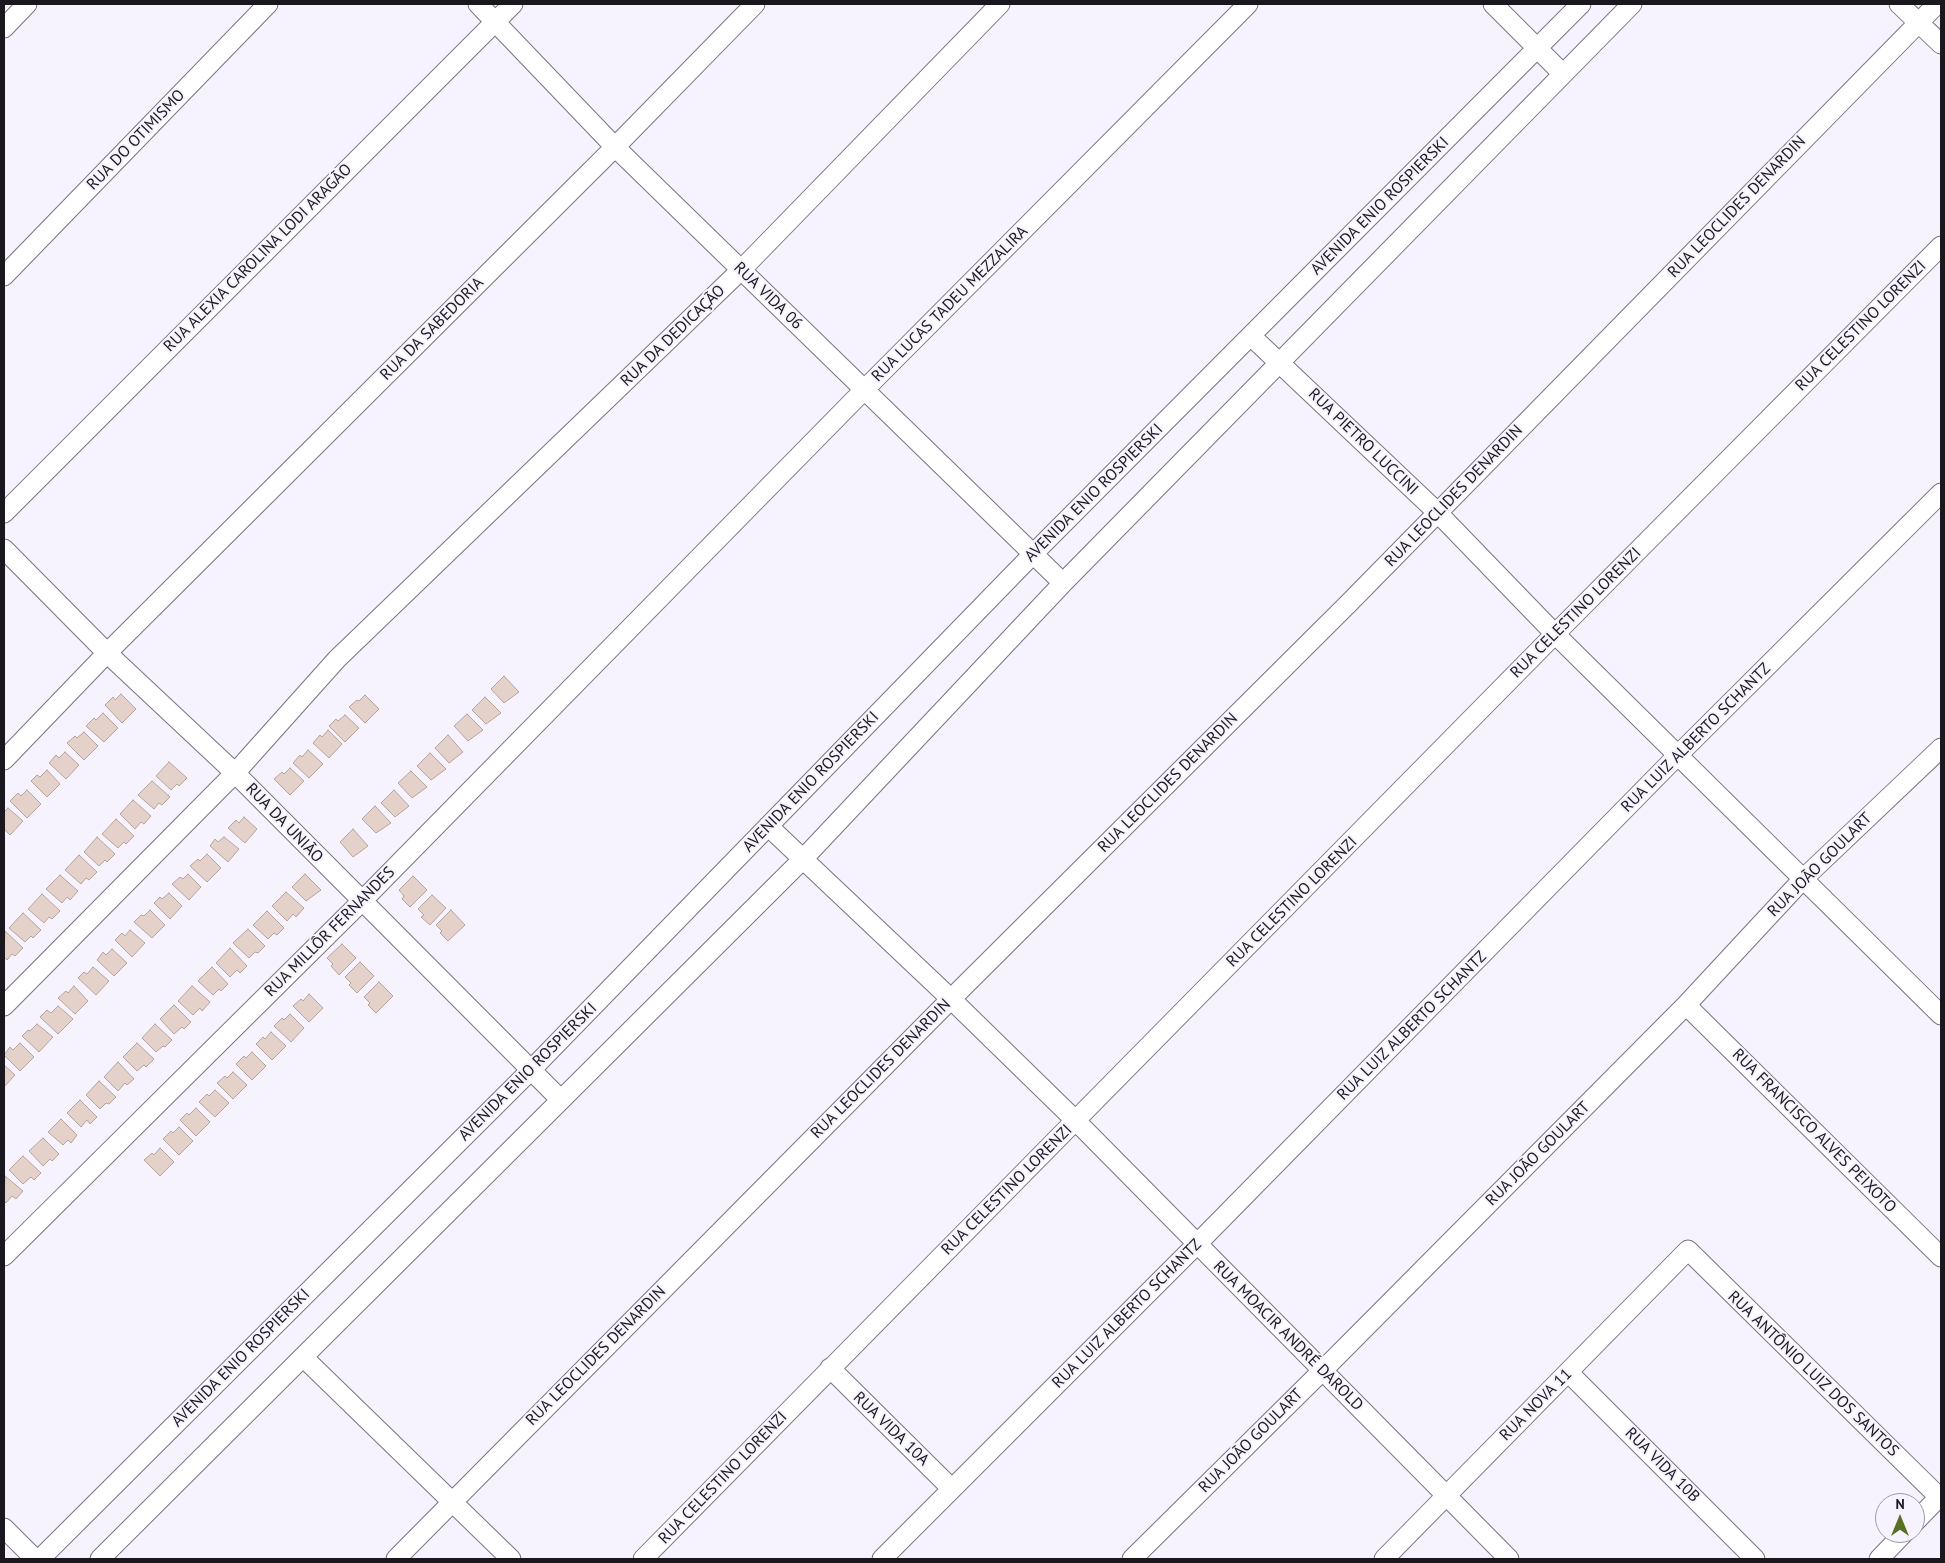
<!DOCTYPE html>
<html>
<head>
<meta charset="utf-8">
<style>
  body { margin:0 }
  #map { position:relative; width:1945px; height:1563px; overflow:hidden; background:#f6f3fe; font-family:"PT Sans",sans-serif }
  canvas { display:block }
  .frame { position:absolute; inset:0; border:5px solid #1a181e; pointer-events:none }
  .north { position:absolute; left:1875px; top:1493px; width:50px; height:50px; box-sizing:border-box; background:#f6f3fe; border:1px solid #9e9ba4; border-radius:50%; rotate:0deg; font-size:14px; font-weight:700; line-height:20px; text-align:center; color:#1a181e }
  .north::after { content:''; display:block; margin:auto; width:18px; height:22px; background:#577022; clip-path:polygon(50% 0,100% 100%,50% 72%,0 100%) }
</style>
</head>
<body>
<div id="map">
<canvas width="1945" height="1563"></canvas>
<div class="frame"></div>
<div class="north">N</div>
</div>
<script>
const c = document.querySelector('canvas').getContext('2d');
c.lineJoin = 'round';
function paint(path, color) { c.fillStyle = color; c.fill(path, 'evenodd'); }
const toPath = rows => new Path2D(rows.map(r => 'M' + r).join(''));
function stroke(path, color, width, dash) { c.strokeStyle = color; c.lineWidth = width; c.lineCap = dash ? 'butt' : 'round'; c.setLineDash(dash || []); c.stroke(path); }
function label(font, color, halo, rows, align = 'center') {
  c.font = font + ' "PT Sans",sans-serif'; c.lineWidth = 4; c.setLineDash([]); c.textBaseline = 'middle'; c.strokeStyle = halo; c.fillStyle = color; for (const [text, x, y, turn = 0] of rows) {
    c.save(); c.translate(x, y); c.rotate((+turn || 0) * Math.PI / 180); c.textAlign = isNaN(turn) ? turn : align; if (halo) c.strokeText(text, 0, 0); c.fillText(text, 0, 0); c.restore();
  }
}
const building = toPath([
  [504,676,519,692,504,703,491,689,504,676],
  [121,694,136,709,122,723,105,705,113,697,115,700,121,694],
  [365,695,379,709,365,723,349,707,357,700,359,701,365,695],
  [485,697,501,713,486,724,472,710,485,697],
  [103,713,118,728,104,742,86,726,94,718,96,720,103,713],
  [467,714,483,730,468,741,454,726,467,714],
  [345,715,359,728,345,742,329,726,336,719,338,721,345,715],
  [328,730,342,744,329,758,313,743,320,735,322,737,328,730],
  [84,732,98,746,84,760,67,743,75,736,77,738,84,732],
  [448,735,463,752,449,763,435,748,448,735],
  [308,750,323,764,309,778,293,763,300,755,302,757,308,750],
  [65,752,79,765,66,779,49,763,56,755,59,758,65,752],
  [430,753,446,769,431,780,417,766,430,753],
  [169,762,187,778,179,786,177,784,171,790,156,776,169,762],
  [290,768,304,781,290,795,274,779,282,772,284,774,290,768],
  [47,770,60,784,47,797,31,781,37,775,40,777,47,770],
  [411,771,427,787,412,798,398,783,411,771],
  [152,781,170,797,162,805,159,803,154,809,138,795,152,781],
  [27,790,41,804,27,818,10,801,18,793,21,796,27,790],
  [394,790,409,806,395,817,381,803,394,790],
  [133,800,151,816,144,824,141,822,135,829,120,814,133,800],
  [375,806,391,823,376,833,362,819,375,806],
  [8,808,23,821,10,835,4,829,4,812,8,808],
  [244,817,257,829,245,843,228,828,236,820,239,823,244,817],
  [116,819,134,836,126,844,124,842,118,848,102,834,116,819],
  [353,829,368,846,353,857,340,842,353,829],
  [97,837,115,854,107,862,105,860,99,866,84,852,97,837],
  [224,837,239,849,228,862,210,846,215,839,218,842,224,837],
  [207,854,221,868,207,882,190,866,198,859,200,861,207,854],
  [79,855,97,872,89,880,86,878,81,884,65,870,79,855],
  [188,874,201,887,189,900,172,884,180,877,183,879,188,874],
  [305,874,321,890,306,901,292,887,305,874],
  [60,875,78,891,70,900,67,897,62,903,46,889,60,875],
  [413,876,427,890,410,907,402,899,404,896,399,890,413,876],
  [286,892,304,908,296,917,293,914,287,921,272,906,286,892],
  [169,893,182,906,170,919,154,903,160,897,162,899,169,893],
  [42,894,60,911,52,919,49,917,44,923,28,909,42,894],
  [432,895,446,908,430,925,421,917,424,915,418,909,432,895],
  [150,910,165,925,152,938,134,922,141,915,144,916,150,910],
  [451,910,465,925,448,941,440,933,442,931,436,925,451,910],
  [267,911,284,928,277,935,274,933,268,939,253,925,267,911],
  [23,913,41,930,33,938,31,936,25,942,9,928,23,913],
  [248,929,265,946,258,953,255,952,249,958,233,943,248,929],
  [130,930,145,943,132,957,115,940,122,933,125,936,130,930],
  [5,931,23,948,15,956,12,954,7,960,4,957,5,931],
  [342,944,356,958,339,975,331,966,333,964,327,958,342,944],
  [230,948,247,966,240,973,237,970,230,977,216,963,230,948],
  [112,949,127,963,114,976,97,960,103,952,106,955,112,949],
  [360,962,374,976,357,993,349,985,351,983,345,977,360,962],
  [93,967,109,981,96,995,78,978,84,972,87,974,93,967],
  [212,967,228,984,221,991,219,989,213,995,198,981,212,967],
  [379,982,393,996,376,1013,368,1005,370,1003,364,997,379,982],
  [74,986,88,1001,75,1014,58,998,66,991,68,993,74,986],
  [192,986,210,1002,202,1011,200,1008,193,1015,178,1001,192,986],
  [309,994,323,1008,309,1022,293,1006,301,999,303,1001,309,994],
  [174,1005,191,1022,184,1029,182,1027,174,1034,160,1019,174,1005],
  [58,1006,73,1019,58,1034,40,1017,47,1010,51,1013,58,1006],
  [290,1014,304,1028,291,1042,274,1026,282,1018,284,1020,290,1014],
  [37,1024,53,1037,39,1052,22,1036,28,1030,30,1031,37,1024],
  [155,1024,172,1040,165,1047,163,1046,156,1052,142,1038,155,1024],
  [271,1032,286,1046,272,1060,256,1044,263,1037,265,1039,271,1032],
  [20,1043,34,1057,20,1071,4,1055,10,1047,13,1050,20,1043],
  [137,1043,154,1059,146,1067,144,1065,137,1071,123,1057,137,1043],
  [252,1052,266,1066,252,1080,236,1064,244,1056,246,1058,252,1052],
  [118,1062,134,1079,127,1085,125,1083,118,1091,104,1077,118,1062],
  [4,1065,15,1075,4,1087,4,1065],
  [233,1072,247,1085,233,1099,217,1083,225,1076,227,1078,233,1072],
  [99,1081,116,1097,109,1104,106,1103,100,1109,86,1095,99,1081],
  [215,1090,229,1103,215,1117,199,1102,207,1094,209,1096,215,1090],
  [80,1100,97,1117,90,1124,87,1120,81,1127,67,1113,80,1100],
  [196,1108,210,1122,196,1136,180,1120,187,1113,189,1115,196,1108],
  [61,1119,77,1135,71,1143,68,1140,63,1145,48,1132,61,1119],
  [179,1127,193,1141,179,1155,163,1139,171,1131,173,1133,179,1127],
  [43,1138,59,1154,52,1161,50,1159,43,1166,29,1151,43,1138],
  [160,1148,174,1162,160,1176,144,1160,152,1153,154,1155,160,1148],
  [23,1156,41,1173,34,1180,31,1177,23,1184,9,1170,23,1156],
  [5,1176,23,1191,16,1199,12,1196,6,1203,4,1201,5,1176]
]);
const minor = toPath([
  [478,4,615,147,1063,583],
  [1493,4,1562,73],
  [1899,4,1941,44],
  [4,28,27,4],
  [4,276,268,4],
  [1251,336,1437,512,1555,634,1941,1015],
  [4,513,513,4],
  [4,549,107,653,235,773,561,1100],
  [4,760,107,653,615,147,755,4],
  [768,826,951,999,1076,1121,1509,1559],
  [1686,1005,1941,1257],
  [4,1006,235,773,337,659,741,270,1000,4],
  [4,1256,361,902,865,389,1248,4],
  [303,1357,511,1559],
  [830,1368,952,1489],
  [1568,1372,1755,1559],
  [1915,1522,1941,1495],
  [4,1528,35,1559],
  [40,1559,531,1070,1034,553,1581,4],
  [100,1559,803,859,1063,583,1632,4],
  [396,1559,951,999,1349,603,1937,4],
  [643,1559,1555,634,1941,246],
  [882,1559,1197,1244,1677,756,1941,493],
  [1132,1559,1322,1371,1686,1005,1803,879,1941,748],
  [1384,1559,1688,1250,1939,1497],
  [1879,1559,1904,1533]
]);
const streetNames = [
  ["RUA DO OTIMISMO",136,140,-46],
  ["AVENIDA ENIO ROSPIERSKI",1380,206,-45],
  ["RUA LEOCLIDES DENARDIN",1737,207,-46],
  ["RUA ALEXIA CAROLINA LODI ARAGÃO",258,258,-45],
  ["RUA VIDA 06",768,296,44],
  ["RUA LUCAS TADEU MEZZALIRA",950,304,-45],
  ["RUA CELESTINO LORENZI",1861,326,-45],
  ["RUA DA SABEDORIA",432,329,-45],
  ["RUA DA DEDICAÇÃO",673,336,-44],
  ["RUA PIETRO LUCCINI",1363,442,44],
  ["AVENIDA ENIO ROSPIERSKI",1094,493,-45],
  ["RUA LEOCLIDES DENARDIN",1454,496,-46],
  ["RUA CELESTINO LORENZI",1576,613,-45],
  ["RUA LUIZ ALBERTO SCHANTZ",1696,738,-45],
  ["AVENIDA ENIO ROSPIERSKI",811,782,-46],
  ["RUA LEOCLIDES DENARDIN",1168,783,-45],
  ["RUA DA UNIÃO",284,823,46],
  ["RUA JOÃO GOULART",1820,865,-45],
  ["RUA CELESTINO LORENZI",1292,902,-45],
  ["RUA MILLÔR FERNANDES",330,932,-45],
  ["RUA LUIZ ALBERTO SCHANTZ",1412,1026,-45],
  ["RUA LEOCLIDES DENARDIN",881,1069,-45],
  ["AVENIDA ENIO ROSPIERSKI",528,1072,-45],
  ["RUA FRANCISCO ALVES PEIXOTO",1814,1131,45],
  ["RUA JOÃO GOULART",1538,1154,-45],
  ["RUA CELESTINO LORENZI",1007,1190,-45],
  ["RUA LUIZ ALBERTO SCHANTZ",1127,1314,-45],
  ["RUA MOACIR ANDRÉ DAROLD",1288,1336,45],
  ["RUA LEOCLIDES DENARDIN",596,1356,-45],
  ["AVENIDA ENIO ROSPIERSKI",241,1358,-45],
  ["RUA ANTÔNIO LUIZ DOS SANTOS",1813,1374,44],
  ["RUA NOVA 11",1536,1405,-45],
  ["RUA VIDA 10A",891,1429,44],
  ["RUA JOÃO GOULART",1251,1441,-45],
  ["RUA VIDA 10B",1662,1465,45],
  ["RUA CELESTINO LORENZI",723,1478,-46]
];
paint(building, '#e4d1c9');
stroke(building, '#b5a49c', 1);
stroke(minor, '#787483', 21);
stroke(minor, '#fff', 19);
label('16px', '#1a181e', '#f6f3fe', streetNames);
</script>
</body>
</html>
